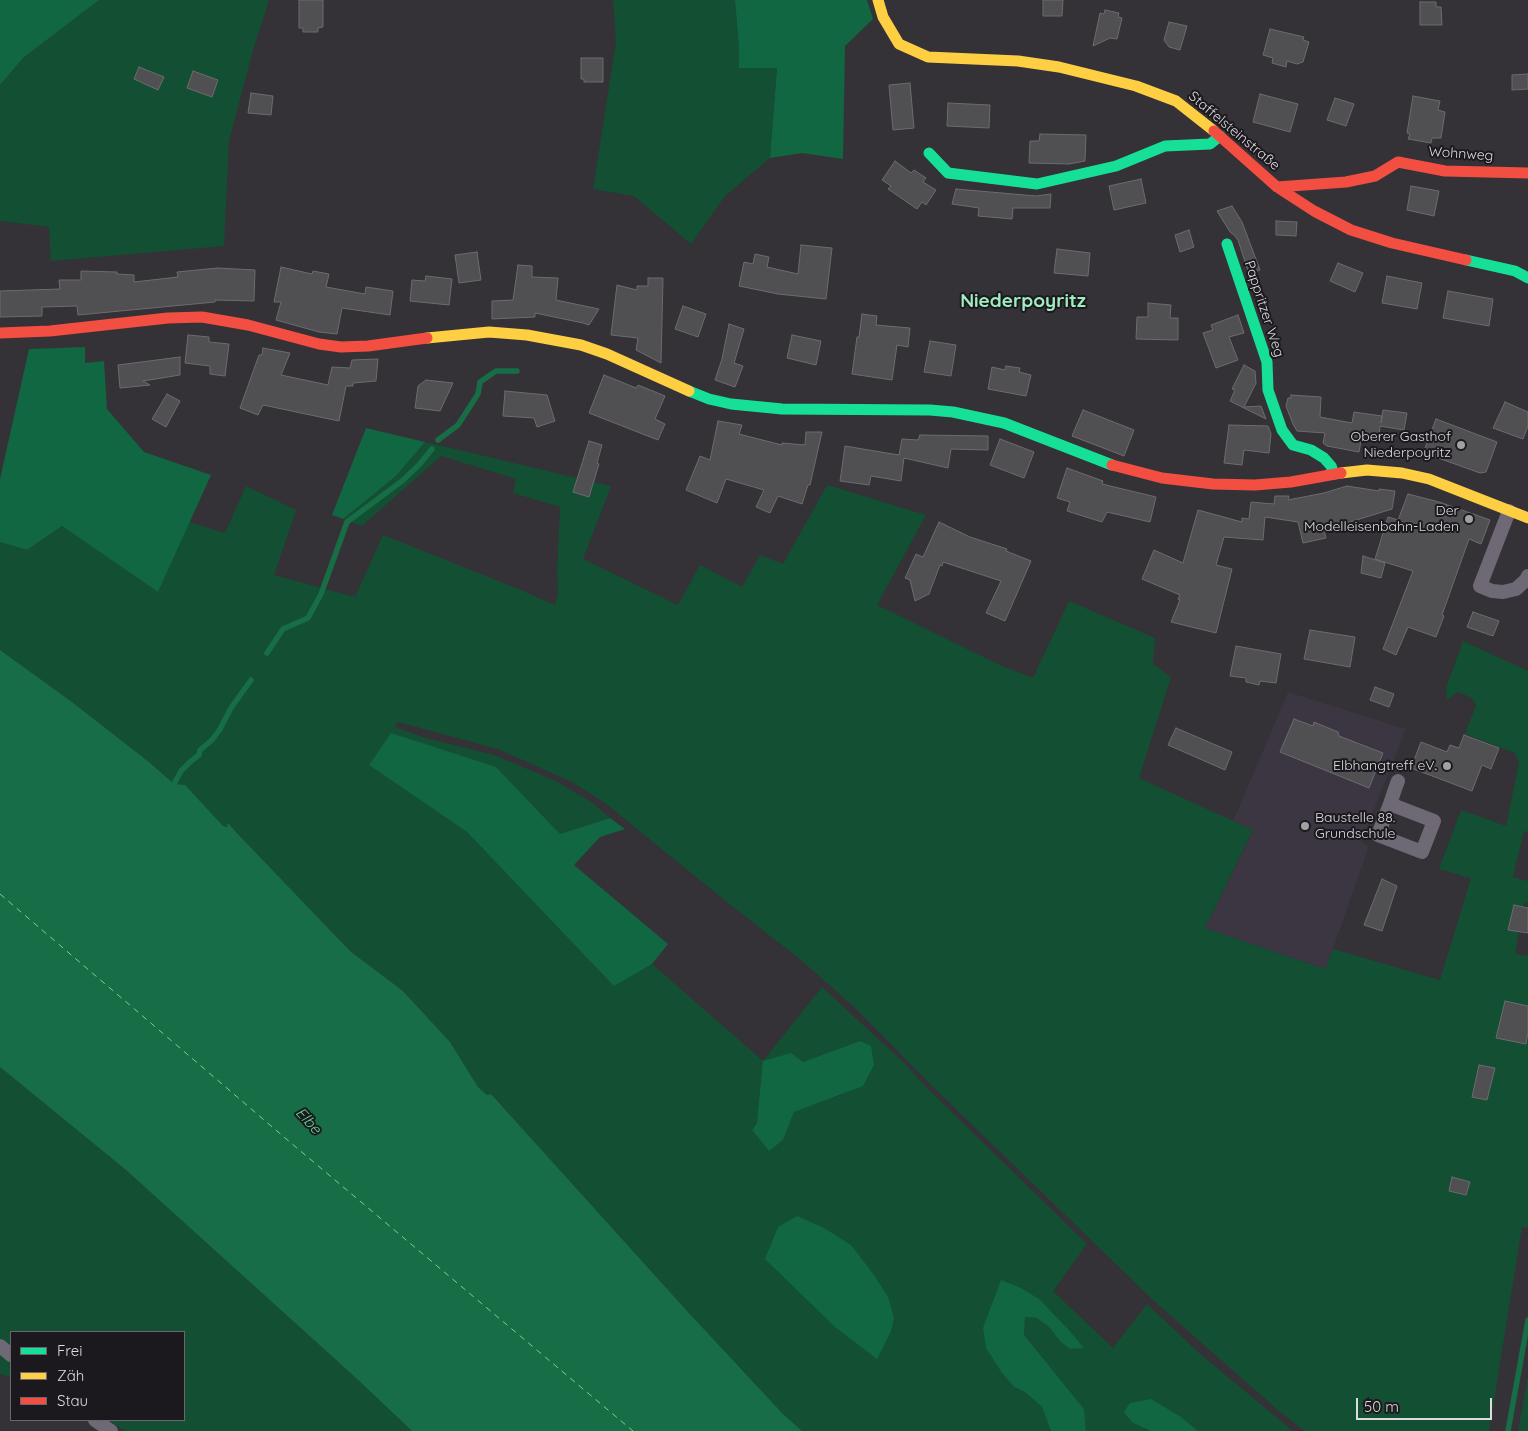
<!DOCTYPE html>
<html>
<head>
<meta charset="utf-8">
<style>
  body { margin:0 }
  #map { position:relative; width:1528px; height:1431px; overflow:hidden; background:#343236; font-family:Quicksand,sans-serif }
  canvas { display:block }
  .legend { position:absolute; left:10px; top:1331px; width:175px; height:90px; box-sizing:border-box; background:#1b191d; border:1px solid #69676b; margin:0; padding:6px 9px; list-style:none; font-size:15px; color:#dddbe0 }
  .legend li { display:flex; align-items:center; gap:10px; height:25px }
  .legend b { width:25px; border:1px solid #69676b }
  .scale { position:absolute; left:1356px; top:1398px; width:136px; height:22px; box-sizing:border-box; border:2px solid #dddbe0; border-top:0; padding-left:6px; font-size:15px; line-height:18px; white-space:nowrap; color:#dddbe0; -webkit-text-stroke:4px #1b191d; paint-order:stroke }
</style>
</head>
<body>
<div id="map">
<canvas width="1528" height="1431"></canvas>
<ul class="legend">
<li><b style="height:6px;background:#16e098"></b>Frei</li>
<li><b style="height:6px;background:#ffcf43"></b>Zäh</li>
<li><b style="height:6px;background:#f24e42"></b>Stau</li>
</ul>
<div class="scale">50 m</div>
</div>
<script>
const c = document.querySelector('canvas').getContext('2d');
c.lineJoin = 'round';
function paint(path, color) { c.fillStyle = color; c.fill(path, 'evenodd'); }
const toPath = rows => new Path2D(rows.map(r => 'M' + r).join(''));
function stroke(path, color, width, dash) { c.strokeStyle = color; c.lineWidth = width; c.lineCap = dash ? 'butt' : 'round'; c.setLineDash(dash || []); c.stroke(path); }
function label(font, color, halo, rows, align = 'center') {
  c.font = font + ' Quicksand,sans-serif'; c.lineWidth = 4; c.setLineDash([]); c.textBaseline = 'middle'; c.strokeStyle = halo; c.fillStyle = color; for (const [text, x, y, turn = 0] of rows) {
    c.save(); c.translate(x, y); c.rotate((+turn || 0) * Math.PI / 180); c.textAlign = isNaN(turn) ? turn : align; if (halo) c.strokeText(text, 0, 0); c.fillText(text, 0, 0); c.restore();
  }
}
const built = toPath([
  [1288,692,1406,729,1361,842,1369,846,1326,969,1205,928,1253,831,1233,821]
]);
const green = toPath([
  [99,0,269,0,253,50,229,141,224,246,51,261,49,227,0,221,0,85,23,58],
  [613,0,735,0,739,48,739,68,777,68,770,158,725,196,691,244,634,196,593,189,616,42],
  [425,442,611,486,583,559,678,605,700,565,742,587,760,555,783,564,827,485,926,515,877,605,1002,666,1033,678,1069,601,1155,638,1153,664,1171,677,1139,778,1253,830,1205,928,1325,969,1333,949,1440,980,1471,878,1439,869,1461,810,1506,826,1519,763,1515,753,1465,734,1476,705,1472,698,1458,692,1447,700,1446,688,1463,641,1528,671,1528,832,1524,831,1513,877,1528,881,1528,902,1524,904,1515,954,1528,956,1528,1228,1522,1227,1489,1431,1305,1431,1302,1429,1280,1412,1153,1300,930,1084,853,1006,801,960,732,906,605,803,572,782,498,749,398,722,395,727,426,738,494,755,556,781,593,803,610,818,560,834,496,767,369,765,467,832,614,985,652,964,763,1061,822,987,904,1063,928,1089,1087,1244,1053,1291,1113,1348,1147,1304,1199,1353,1293,1431,1198,1431,1181,1417,1133,1423,1151,1431,1086,1431,1084,1409,1024,1335,1025,1317,1037,1318,1049,1327,1060,1341,1021,1288,1002,1373,1014,1387,1025,1392,1042,1407,1051,1431,802,1431,783,1414,688,1312,491,1094,487,1095,478,1087,450,1042,403,991,350,951,235,831,228,826,223,826,179,785,174,784,149,762,72,702,0,650,0,542,27,550,62,526,158,592,189,522,225,533,246,486,296,510,274,575,355,597,383,535,523,591,555,605,558,594,557,572,560,507,513,493,516,479,441,456,362,526,343,519,396,476],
  [860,1041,841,1095,818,1102,794,1112,783,1140,769,1150,752,1130,803,1062],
  [0,1067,126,1170,356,1378,412,1431,125,1431,108,1420,184,1420,184,1332,11,1332,11,1350,0,1341],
  [0,1353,11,1362,11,1377,0,1374],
  [1528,1377,1528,1431,1518,1431]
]);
const forest = toPath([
  [0,0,99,0,23,58,0,85],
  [735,0,867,0,873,19,845,46,843,159,802,153,770,158,777,68,739,68,739,48],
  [85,347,85,363,104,361,107,409,144,452,211,475,158,592,62,526,27,550,0,542,0,479,29,349],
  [366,428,425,442,396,476,343,519,332,515],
  [391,733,496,767,560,834,610,818,625,829,600,837,574,865,668,944,652,964,614,986,467,832,369,765],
  [860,1041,871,1046,874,1065,863,1086,794,1112,783,1140,769,1151,752,1130,757,1123,763,1061,791,1053,803,1062],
  [797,1216,824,1228,851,1245,874,1275,888,1297,894,1318,891,1331,877,1359,835,1327,765,1259,778,1227],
  [1001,1280,1021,1288,1039,1299,1067,1328,1084,1348,1070,1349,1060,1341,1049,1327,1037,1318,1025,1317,1024,1335,1084,1409,1086,1431,1051,1431,1042,1407,1025,1392,1014,1387,1002,1373,986,1348,983,1328],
  [1151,1399,1181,1417,1198,1431,1151,1431,1133,1423,1124,1412,1130,1403]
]);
const water = toPath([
  [0,650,72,702,149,762,174,784,185,785,223,826,227,827,228,823,235,831,350,951,403,991,450,1042,478,1087,487,1095,491,1094,688,1312,783,1414,802,1431,412,1431,356,1378,126,1170,0,1067]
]);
const stream = toPath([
  [438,440,458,425,478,394,480,382,496,371,517,371],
  [267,653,283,629,308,618,321,594,347,522,402,481,419,465,432,449],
  [174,784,181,771,190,762,199,755,200,750,212,740,220,729,231,708,251,680],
  [1508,1431,1528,1320]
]);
const ferry = toPath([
  [0,894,291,1143,633,1431]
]);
const building = toPath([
  [299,0,323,0,323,27,318,28,318,32,303,32,303,28,299,28,299,0],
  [1043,0,1063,0,1062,16,1043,16,1043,0],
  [1420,2,1436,2,1436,7,1441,7,1442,25,1420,25,1420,2],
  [1105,10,1119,13,1118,17,1122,18,1117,39,1110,38,1093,46,1100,13,1104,14,1105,10],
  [1169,22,1187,26,1180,50,1169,47,1164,40,1169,22],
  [1270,29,1304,37,1303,40,1309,42,1303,62,1297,64,1287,61,1286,67,1272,63,1273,58,1263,55,1270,29],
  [581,58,603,58,603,82,584,82,584,79,581,79,581,58],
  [139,67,164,77,158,90,134,79,139,67],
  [193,71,218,80,212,97,187,88,193,71],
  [1528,74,1528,89,1512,90,1512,75,1528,74],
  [910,83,914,128,893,130,889,85,910,83],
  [251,93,273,96,271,115,248,113,251,93],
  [1260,94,1298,104,1290,132,1253,122,1260,94],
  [1413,96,1440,101,1438,110,1445,112,1441,138,1432,138,1431,143,1408,139,1410,134,1407,133,1413,96],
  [1335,98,1354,104,1346,126,1327,120,1335,98],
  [948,103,990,105,989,128,947,126,948,103],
  [1040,134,1086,135,1085,161,1069,164,1029,163,1030,141,1039,141,1040,134],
  [895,161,911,173,914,170,926,178,923,182,936,190,926,205,922,202,917,209,888,189,891,186,882,180,895,161],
  [1141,179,1146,203,1114,210,1109,186,1141,179],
  [1411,186,1439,191,1434,216,1407,210,1411,186],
  [956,189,1036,196,1051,194,1050,208,1013,208,1012,219,978,216,979,208,952,204,956,189],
  [1232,206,1242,222,1260,270,1249,274,1238,240,1234,235,1230,232,1217,211,1232,206],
  [1276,221,1297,222,1296,236,1276,235,1276,221],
  [1189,230,1194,247,1180,252,1175,235,1189,230],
  [801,245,832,248,826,299,778,294,739,286,744,262,753,264,755,254,769,257,767,267,798,274,801,245],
  [1057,249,1090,253,1088,276,1054,273,1057,249],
  [477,252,481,280,459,283,455,255,477,252],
  [1338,263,1363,273,1355,292,1330,281,1338,263],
  [518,265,532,266,532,277,558,278,556,300,599,309,589,325,583,323,535,313,535,317,492,319,492,301,513,300,518,265],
  [281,267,312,274,313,271,329,274,326,287,365,294,366,287,393,291,390,315,342,308,337,334,319,332,276,320,281,302,274,302,281,267],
  [218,268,255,270,254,301,215,300,215,302,78,315,77,306,42,307,42,316,0,317,0,291,60,289,59,280,81,280,81,271,117,272,117,274,134,275,134,282,178,277,177,272,218,268],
  [426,276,452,279,449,305,410,301,412,280,425,281,426,276],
  [1387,276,1422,283,1417,309,1382,303,1387,276],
  [648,278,663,278,661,363,636,350,638,338,611,335,617,285,637,290,637,286,648,286,648,278],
  [1448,291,1493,299,1489,326,1443,318,1448,291],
  [1148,303,1171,305,1170,318,1178,318,1178,340,1136,339,1137,317,1148,317,1148,303],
  [683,306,706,314,698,337,675,329,683,306],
  [862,314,877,316,876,325,910,328,908,347,897,345,892,380,852,374,857,337,859,337,862,314],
  [1238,315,1244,333,1229,337,1238,360,1216,368,1203,333,1213,330,1211,325,1238,315],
  [729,324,744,329,734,363,743,366,735,387,715,380,722,359,729,324],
  [188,335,209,337,209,342,229,344,225,376,210,374,210,366,185,363,188,335],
  [792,335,821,341,816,365,787,358,792,335],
  [930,341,956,345,951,376,924,372,930,341],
  [263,348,290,353,281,375,328,385,332,367,350,368,352,360,378,359,376,381,353,383,353,386,346,386,339,421,263,405,258,415,240,408,259,355,262,355,263,348],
  [180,357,180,375,143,381,150,385,120,388,118,365,180,357],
  [1244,365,1255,371,1256,383,1244,407,1261,406,1266,419,1230,401,1235,390,1232,389,1244,365],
  [1006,366,1020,368,1019,372,1031,375,1026,396,988,389,992,367,1005,370,1006,366],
  [604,375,636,388,638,385,665,396,655,419,665,424,658,440,589,413,604,375],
  [426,380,453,383,440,411,415,408,418,386,426,380],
  [505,391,547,395,555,421,537,427,534,418,503,416,505,391],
  [167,394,180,401,166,427,152,419,167,394],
  [1291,395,1321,397,1320,417,1352,423,1354,412,1382,416,1381,423,1383,410,1407,413,1404,430,1380,426,1379,437,1362,435,1359,452,1327,446,1323,443,1325,433,1297,431,1293,424,1286,406,1288,398,1291,398,1291,395],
  [1505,402,1528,412,1528,426,1523,439,1493,428,1505,402],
  [1083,410,1134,430,1124,456,1072,436,1083,410],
  [1436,419,1497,442,1486,472,1480,473,1427,454,1425,448,1436,419],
  [718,421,742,425,739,434,782,445,782,443,805,445,806,432,822,432,810,485,808,485,802,504,778,496,770,513,756,507,764,490,726,479,717,503,686,490,700,456,710,460,718,421],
  [1229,425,1268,426,1271,434,1269,453,1244,450,1242,465,1224,463,1229,425],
  [920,435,988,436,988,450,951,449,948,468,904,458,901,481,871,476,869,485,840,481,845,446,899,455,902,439,918,440,920,435],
  [1000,439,1034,452,1024,478,990,465,1000,439],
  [589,441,602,445,597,463,599,464,589,497,573,492,589,441],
  [1067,468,1103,481,1102,484,1156,497,1150,522,1107,512,1102,522,1067,511,1070,502,1057,498,1067,468],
  [1347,486,1379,491,1379,489,1395,491,1392,509,1324,530,1326,538,1303,543,1298,522,1265,517,1263,540,1224,537,1216,565,1232,569,1216,633,1171,622,1180,600,1178,599,1180,595,1142,579,1154,550,1183,563,1198,510,1242,522,1242,518,1249,519,1251,502,1274,504,1275,496,1289,496,1288,500,1324,493,1347,486],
  [1408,494,1439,502,1490,520,1481,544,1469,539,1442,615,1444,616,1436,637,1408,627,1396,655,1383,649,1413,571,1375,559,1388,517,1398,520,1408,494],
  [939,522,970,537,1007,549,1006,551,1031,561,1005,621,986,613,1001,581,943,562,942,566,940,565,929,594,915,601,910,580,905,578,916,554,923,557,939,522],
  [1363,556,1385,563,1381,578,1361,573,1363,556],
  [1473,612,1499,621,1493,636,1467,627,1473,612],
  [1310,630,1355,637,1350,667,1304,659,1310,630],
  [1236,646,1281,654,1276,683,1260,681,1259,685,1246,682,1246,678,1230,676,1236,646],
  [1375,687,1394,694,1389,707,1370,700,1375,687],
  [1294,719,1313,726,1314,722,1338,732,1339,736,1383,753,1369,788,1280,752,1294,719],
  [1176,728,1232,752,1225,770,1168,745,1176,728],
  [1464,735,1499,748,1491,769,1482,765,1472,791,1411,768,1421,742,1447,752,1450,745,1459,748,1464,735],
  [1382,879,1397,886,1382,931,1364,925,1382,879],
  [1514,905,1528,908,1528,933,1508,930,1514,905],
  [1505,1001,1528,1006,1528,1032,1526,1044,1496,1038,1505,1001],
  [1479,1065,1495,1068,1487,1100,1472,1097,1479,1065],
  [1452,1177,1470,1182,1466,1195,1449,1191,1452,1177]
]);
const street = toPath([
  [1509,511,1480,586,1492,591,1503,592,1516,589,1526,580,1528,576],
  [1390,804,1434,821,1422,852,1378,835,1390,804,1395,789,1398,781],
  [0,1346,11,1355],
  [95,1420,111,1431]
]);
const fast = toPath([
  [929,153,948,173,1037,184,1116,166,1165,146,1210,144,1220,136],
  [1227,244,1267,362,1268,390,1282,430,1293,445,1311,450,1324,458,1331,466,1334,474],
  [1466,260,1515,271,1528,278],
  [689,391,709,399,731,404,782,409,930,410,953,412,1004,423,1112,465]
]);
const slow = toPath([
  [878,0,883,17,899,44,928,57,1018,61,1059,67,1136,86,1176,101,1214,131],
  [427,338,489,332,527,335,581,345,607,354,689,391],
  [1341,473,1367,470,1402,473,1429,479,1528,518]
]);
const jam = toPath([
  [1214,131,1277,187,1314,211,1351,230,1392,243,1466,260],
  [1277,187,1346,182,1375,176,1398,162,1445,171,1528,173],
  [0,333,50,331,168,318,202,317,248,325,319,344,341,347,368,346,427,338],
  [1112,465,1162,478,1213,484,1255,485,1291,482,1341,473]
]);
const markers = [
  [1461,445,5,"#a2a0a4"],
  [1469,519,5,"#a2a0a4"],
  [1447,766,5,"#a2a0a4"],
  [1305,826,5,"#a2a0a4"]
];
const streetNames = [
  ["Staffelsteinstraße",1234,131,40],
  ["Wohnweg",1461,154,4],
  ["Pappritzer Weg",1264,309,72]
];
const poiNames = [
  ["Oberer Gasthof",1451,437],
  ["Niederpoyritz",1451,453],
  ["Der",1459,511],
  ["Modelleisenbahn-Laden",1459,527],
  ["Elbhangtreff eV.",1437,766],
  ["Baustelle 88.",1315,818,"left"],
  ["Grundschule",1315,834,"left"]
];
const waterNames = [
  ["Elbe",308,1121,47]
];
const districtNames = [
  ["Niederpoyritz",1023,301]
];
paint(built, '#3c3542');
paint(green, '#124f33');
paint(forest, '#116742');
paint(water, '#176d46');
stroke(stream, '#176d46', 5.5);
stroke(ferry, '#65d89b', 1, [6, 5]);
paint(building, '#504f52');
stroke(building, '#6d6b6f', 1);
stroke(street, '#6f6875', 14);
stroke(fast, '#16e098', 11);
stroke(slow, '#ffcf43', 11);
stroke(jam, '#f24e42', 11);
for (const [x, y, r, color] of markers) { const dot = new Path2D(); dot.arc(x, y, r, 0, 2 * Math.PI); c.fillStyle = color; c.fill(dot); stroke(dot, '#1b191d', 2); }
label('14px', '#dddbe0', '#1b191d', streetNames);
label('14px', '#dddbe0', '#1b191d', poiNames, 'right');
label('italic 15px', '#65d89b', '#1b191d', waterNames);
label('bold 19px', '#9fedbf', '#1b191d', districtNames);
</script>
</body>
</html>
